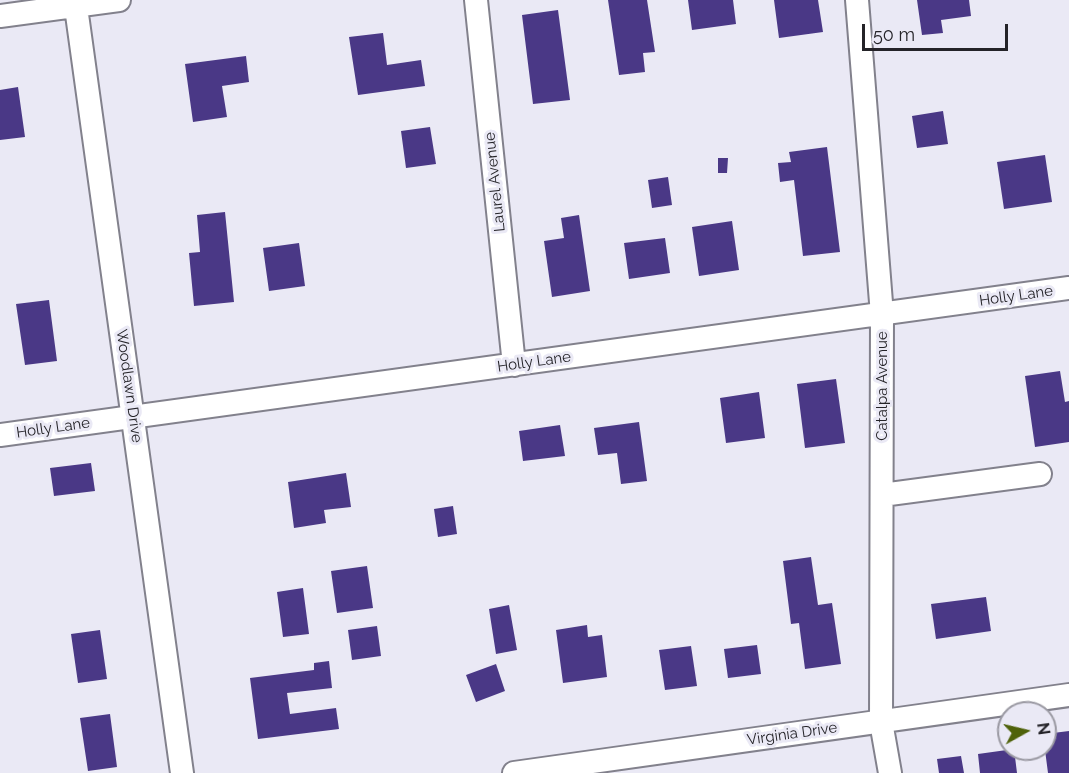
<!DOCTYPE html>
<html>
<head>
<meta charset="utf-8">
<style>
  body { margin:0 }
  #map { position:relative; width:1069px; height:773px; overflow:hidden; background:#eae9f5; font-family:Raleway,sans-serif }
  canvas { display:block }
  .north { position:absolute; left:997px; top:701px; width:60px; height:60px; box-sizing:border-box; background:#eae9f5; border:2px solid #9b9aa3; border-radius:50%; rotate:82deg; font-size:16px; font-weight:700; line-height:24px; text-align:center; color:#242328 }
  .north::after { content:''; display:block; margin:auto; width:21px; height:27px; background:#4f620a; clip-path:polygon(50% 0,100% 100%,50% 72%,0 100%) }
  .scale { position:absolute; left:862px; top:24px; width:146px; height:27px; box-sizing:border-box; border:3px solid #242328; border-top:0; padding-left:8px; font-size:18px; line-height:21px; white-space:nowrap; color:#242328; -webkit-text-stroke:4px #eae9f5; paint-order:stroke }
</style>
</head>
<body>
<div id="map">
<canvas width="1069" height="773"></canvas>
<div class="north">N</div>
<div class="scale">50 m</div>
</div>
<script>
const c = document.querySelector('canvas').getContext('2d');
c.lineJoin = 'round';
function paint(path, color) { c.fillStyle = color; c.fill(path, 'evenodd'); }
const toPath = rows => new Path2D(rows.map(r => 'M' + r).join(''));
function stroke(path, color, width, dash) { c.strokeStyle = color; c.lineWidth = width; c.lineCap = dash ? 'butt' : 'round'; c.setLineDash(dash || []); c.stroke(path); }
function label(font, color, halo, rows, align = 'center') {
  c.font = font + ' Raleway,sans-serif'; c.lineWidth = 6; c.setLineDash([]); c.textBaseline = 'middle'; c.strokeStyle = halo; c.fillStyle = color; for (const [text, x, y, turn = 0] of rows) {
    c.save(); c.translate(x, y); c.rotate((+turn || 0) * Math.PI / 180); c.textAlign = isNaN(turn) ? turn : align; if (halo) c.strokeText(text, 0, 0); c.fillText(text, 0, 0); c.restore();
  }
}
const building = toPath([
  [608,0,647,0,655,52,643,53,645,72,619,75],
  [688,0,733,0,736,24,692,30],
  [774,0,818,0,823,32,779,38],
  [917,0,969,0,971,16,941,20,943,33,922,35],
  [558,10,570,100,533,104,522,15],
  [383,33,387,65,421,60,425,86,358,95,349,37],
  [246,56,249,82,222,86,227,117,193,122,185,64],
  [18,87,25,137,0,140,0,90],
  [943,111,948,144,917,148,912,116],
  [430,127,436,164,406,168,401,131],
  [827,147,840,252,803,256,794,180,780,182,778,163,791,162,789,152],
  [1045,155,1052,202,1004,209,997,162],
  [718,158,728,158,727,173,718,173],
  [668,177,672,205,652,208,648,180],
  [225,212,234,302,194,306,189,253,200,252,197,215],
  [579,215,590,291,552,297,544,241,564,238,561,218],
  [732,221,739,270,699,276,692,227],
  [665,238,670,273,629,279,624,243],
  [299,243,305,286,269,291,263,248],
  [49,300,57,361,25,365,16,304],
  [1060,371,1065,402,1069,401,1069,442,1035,447,1025,376],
  [836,379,845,443,805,448,797,384],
  [759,392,765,438,726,443,720,398],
  [639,422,647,481,621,484,617,453,598,455,594,428],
  [560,425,565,456,523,461,519,431],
  [91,463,95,491,54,496,50,468],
  [346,473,351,507,324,510,326,523,294,528,288,482],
  [453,506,457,534,438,537,434,509],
  [811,557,818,605,832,603,841,664,805,669,799,623,791,624,783,561],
  [367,566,373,608,337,613,331,571],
  [303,588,309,634,283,637,277,592],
  [986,597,991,631,936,639,931,604],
  [509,605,517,650,496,654,489,609],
  [587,625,588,637,602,635,607,677,563,683,556,630],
  [377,626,381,656,352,660,348,630],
  [100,630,107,679,78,683,71,634],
  [757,645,761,674,728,678,724,649],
  [691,646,697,686,665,690,659,650],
  [329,661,332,688,287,693,290,714,336,708,339,729,258,739,250,678,314,670,314,663],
  [496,664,505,691,476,702,466,675],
  [110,714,117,767,88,771,80,718],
  [1069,731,1069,773,1048,773,1045,750,1045,734],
  [1014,749,1017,773,980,773,978,754],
  [961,756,964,773,939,773,937,759]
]);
const minor = toPath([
  [75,0,182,773],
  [476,0,514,365],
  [857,0,882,315,881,722,890,773],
  [0,16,119,0],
  [0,435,1069,288],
  [882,495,1040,474],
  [514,773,1069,695]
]);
const streetNames = [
  ["Laurel Avenue",495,182,-96],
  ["Holly Lane",1016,296,-8],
  ["Holly Lane",534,362,-8],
  ["Woodlawn Drive",129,386,82],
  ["Catalpa Avenue",882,386,-90],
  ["Holly Lane",53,428,-8],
  ["Virginia Drive",792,734,-8]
];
paint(building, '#4a3886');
stroke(minor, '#82818c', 26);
stroke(minor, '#fff', 22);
label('15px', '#242328', '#eae9f5', streetNames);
</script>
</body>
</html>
